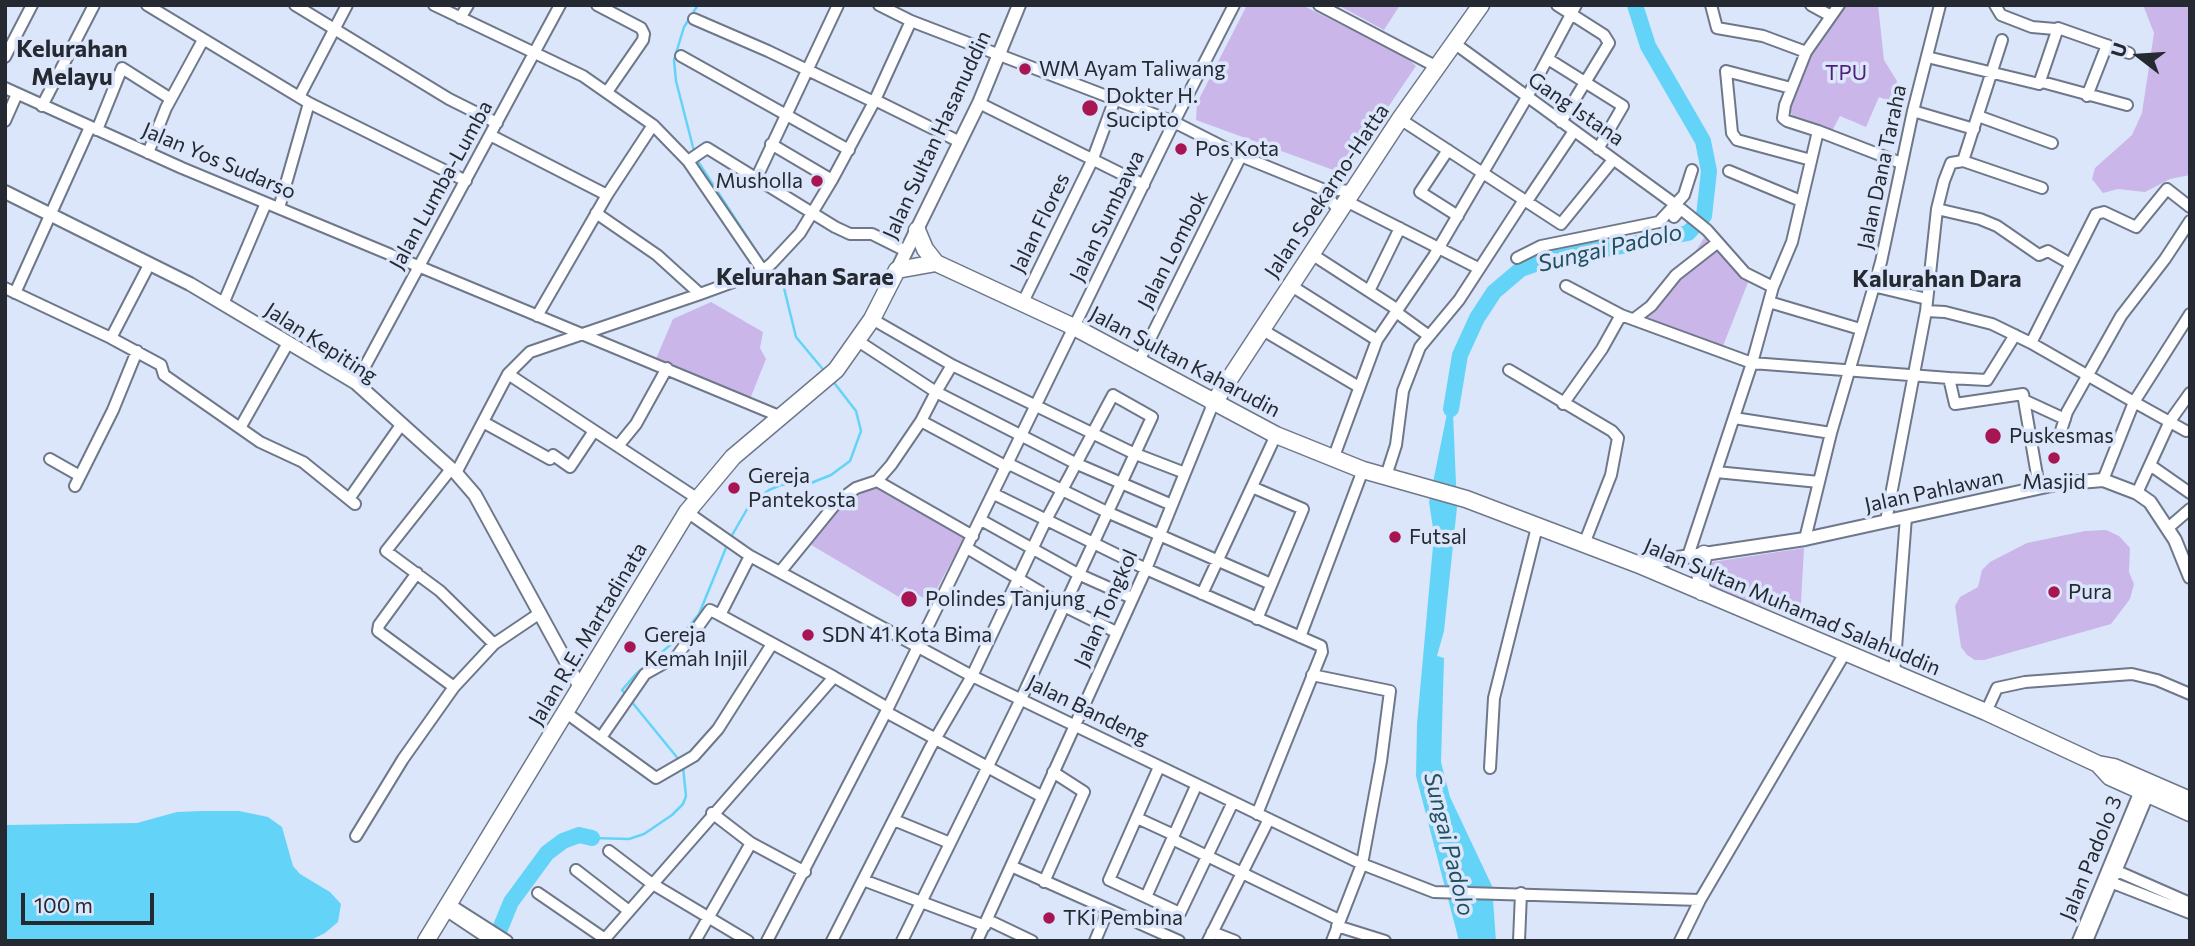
<!DOCTYPE html>
<html>
<head>
<meta charset="utf-8">
<style>
  body { margin:0 }
  #map { position:relative; width:2195px; height:946px; overflow:hidden; background:#dbe6fb; font-family:Commissioner,sans-serif }
  canvas { display:block }
  .frame { position:absolute; inset:0; border:7px solid #252931; pointer-events:none }
  .north { position:absolute; left:2104px; top:21px; width:70px; height:70px; -webkit-text-stroke:5px #dbe6fb; paint-order:stroke; rotate:287deg; font-size:19px; font-weight:700; line-height:28px; text-align:center; color:#252931 }
  .north::after { content:''; display:block; margin:auto; width:24px; height:32px; background:#252931; clip-path:polygon(50% 0,100% 100%,50% 72%,0 100%) }
  .scale { position:absolute; left:21px; top:893px; width:133px; height:32px; box-sizing:border-box; border:4px solid #252931; border-top:0; padding-left:9px; font-size:21px; line-height:24px; white-space:nowrap; color:#252931; -webkit-text-stroke:5px #dbe6fb; paint-order:stroke }
</style>
</head>
<body>
<div id="map">
<canvas width="2195" height="946"></canvas>
<div class="frame"></div>
<div class="north">U</div>
<div class="scale">100 m</div>
</div>
<script>
const c = document.querySelector('canvas').getContext('2d');
c.lineJoin = 'round';
function paint(path, color) { c.fillStyle = color; c.fill(path, 'evenodd'); }
const toPath = rows => new Path2D(rows.map(r => 'M' + r).join(''));
function stroke(path, color, width, dash) { c.strokeStyle = color; c.lineWidth = width; c.lineCap = dash ? 'butt' : 'round'; c.setLineDash(dash || []); c.stroke(path); }
function label(font, color, halo, rows, align = 'center') {
  c.font = font + ' Commissioner,sans-serif'; c.lineWidth = 7; c.setLineDash([]); c.textBaseline = 'middle'; c.strokeStyle = halo; c.fillStyle = color; for (const [text, x, y, turn = 0] of rows) {
    c.save(); c.translate(x, y); c.rotate((+turn || 0) * Math.PI / 180); c.textAlign = isNaN(turn) ? turn : align; if (halo) c.strokeText(text, 0, 0); c.fillText(text, 0, 0); c.restore();
  }
}
const green = toPath([
  [1247,5,1302,5,1407,58,1416,66,1348,166,1339,172,1196,120,1197,103],
  [1338,5,1400,5,1384,30],
  [1842,5,1878,5,1884,60,1897,81,1892,102,1879,97,1866,127,1840,116,1832,131,1793,116,1789,110,1789,102,1817,38],
  [2143,5,2190,5,2190,175,2170,179,2145,192,2118,189,2103,193,2092,179,2095,168,2132,135,2142,113,2154,33],
  [1704,238,1749,280,1723,346,1642,318,1674,285],
  [711,302,763,332,760,348,766,359,750,399,655,361,673,319],
  [878,486,966,534,930,602,905,587,899,597,808,543,839,504,854,493],
  [2106,530,2119,536,2130,548,2129,572,2134,584,2130,599,2111,624,1984,660,1975,660,1967,655,1961,647,1955,606,1960,597,1978,587,1982,570,1990,562,2027,543,2085,531],
  [1804,548,1800,620,1704,585,1706,563]
]);
const water = toPath([
  [1452,389,1457,507,1444,631,1437,656,1444,658,1441,762,1450,797,1492,886,1496,941,1459,941,1416,776,1417,724,1434,535,1429,502],
  [201,811,239,811,268,817,282,827,293,866,300,874,330,892,341,904,338,922,325,933,309,941,5,941,5,825,137,823,177,812]
]);
const stream = toPath([
  [694,151,676,81,674,60,684,27,698,5],
  [697,160,766,266],
  [770,271,783,284,796,337,826,373],
  [731,537,750,504,769,490,781,485,811,483,831,475,850,461,861,431,856,411,832,380],
  [627,696,622,690,636,674,681,636,699,614,728,543],
  [631,701,680,761],
  [592,838,629,839,644,834,672,815,683,804,686,796,683,767]
]);
const river = toPath([
  [1451,409,1460,355,1477,318,1494,292,1521,269,1570,252,1612,248,1688,233,1704,216,1709,171,1703,141,1648,46,1635,5],
  [495,941,511,902,547,853,563,841,579,835,592,838]
]);
const minor = toPath([
  [147,5,309,103,466,181],
  [295,5,449,99,497,123],
  [434,5,583,76,653,125,688,161,763,271],
  [597,5,641,28,644,34,643,40,607,92],
  [879,5,911,21,1174,122,1241,156,1322,189,1339,211],
  [1319,5,1437,67],
  [1557,5,1604,35,1609,43,1561,122],
  [1711,5,1717,28,1763,36,1806,52],
  [1811,5,1831,16],
  [1995,5,2001,15,2032,27,2055,29],
  [460,18,468,5],
  [694,19,768,51,874,102],
  [1454,43,1676,205],
  [681,56,849,150],
  [5,57,32,5],
  [1927,57,2039,84,2058,28,2129,53],
  [1548,59,1623,106,1598,149],
  [2042,82,2127,105],
  [5,88,182,168,779,416],
  [1791,88,1726,71,1732,133,1737,140,1811,160],
  [2087,96,2107,45],
  [299,97,347,5],
  [875,100,960,142],
  [979,103,1144,185],
  [42,106,94,5],
  [1913,111,1974,129],
  [1978,116,2052,143],
  [1400,119,1561,224,1613,160],
  [5,121,17,94],
  [97,130,122,68,171,99],
  [1818,131,1901,163],
  [490,135,607,195],
  [771,144,832,180],
  [1448,150,1420,192,1458,216],
  [148,153,166,108,203,40],
  [688,161,707,148,835,227,850,234,872,234,906,251],
  [1963,161,2042,188],
  [1729,171,1801,201],
  [756,179,838,5],
  [1322,189,1352,191],
  [1346,201,1478,268],
  [1527,201,1574,131],
  [279,208,309,103],
  [1937,209,1980,219,1997,226,2039,255,2048,251,2069,263],
  [596,213,657,255,700,294],
  [1674,217,1681,209,1707,230,1745,273,1773,287],
  [1310,253,1398,310],
  [1517,258,1541,246,1659,222,1684,195,1692,170],
  [1290,285,1377,340],
  [1566,286,1621,315,1752,363,1949,378,1955,404,2023,394,2039,487],
  [1873,286,1927,299],
  [5,288,111,338,149,265],
  [1369,291,1400,228],
  [15,293,90,127],
  [1023,302,1092,161,1115,99],
  [1769,302,1860,329],
  [223,304,266,203],
  [1926,311,1945,312,1992,324,2031,343,2134,402,2103,480],
  [1396,312,1429,336],
  [537,316,607,195,653,125],
  [872,319,952,365],
  [1634,319,1651,306,1676,275,1717,243],
  [1261,329,1359,387],
  [111,338,161,365,164,375,260,442,303,462,355,504],
  [858,341,936,392,952,365,1133,453,1185,473],
  [2031,343,2096,214,2104,212,2136,227,2167,189,2190,207],
  [1139,361,1241,156],
  [1509,370,1612,431,1618,438,1611,475,1584,544],
  [508,374,698,499],
  [1949,378,1987,380,2015,335],
  [356,383,560,5],
  [2026,401,2065,419],
  [1563,404,1602,349,1621,315],
  [1734,418,1831,433],
  [921,421,936,392,1075,463,1172,505],
  [483,422,550,459,553,455,570,467,594,431],
  [240,428,288,343],
  [2186,431,2134,402,2190,314],
  [2059,437,2067,412,2121,316,2165,259,2190,221],
  [618,446,636,424,667,368],
  [50,459,80,476],
  [1333,459,1377,340,1434,256,1526,99,1576,5],
  [1009,464,1107,512,1271,584],
  [2150,465,2190,493],
  [451,469,386,551,440,591,494,644],
  [1716,472,1819,482],
  [456,473,508,374,530,352,700,294,763,271,772,263,800,233,832,180,874,102,911,21],
  [1386,476,1396,445,1403,391,1420,347,1459,300,1524,200],
  [877,481,891,465,921,421,1007,467],
  [75,486,113,410,137,351],
  [1252,487,1303,509,1257,619],
  [2137,493,2170,421,2190,393],
  [994,494,1146,569,1321,646,1322,652,1257,814],
  [349,499,401,425],
  [687,512,750,556,972,676,1362,864,1434,892,1700,900,1845,653],
  [981,520,1078,574,1132,598],
  [1886,521,1926,311,1937,209,1944,181,1951,163,1963,161,2002,40],
  [2168,528,2190,509],
  [1805,539,1831,433,1881,262,1913,111,1940,5],
  [967,548,1064,606,1116,632],
  [1688,556,1752,363,1773,287,1792,242,1818,131,1787,121,1783,118,1785,105,1806,52,1839,5],
  [780,572,837,502,856,488,877,481,973,536],
  [417,573,379,625,378,631,454,687],
  [1202,594,1276,435],
  [720,615,834,677],
  [1300,637,1363,470],
  [1894,674,1906,517],
  [1312,675,1390,691,1381,761,1362,864,1332,941],
  [565,712,656,778,694,756,718,729,772,644],
  [886,712,1041,796],
  [1986,712,1997,688,2025,682,2132,674,2157,680,2190,694],
  [602,736,645,674,677,656,710,610,720,615,750,556],
  [1159,767,1109,880,1180,913,1233,802],
  [1490,768,1494,698,1537,527],
  [712,813,751,843,805,872],
  [1137,818,1174,835],
  [894,820,950,843],
  [356,836,403,759,454,687,494,644,540,613],
  [1172,839,1339,920],
  [609,851,651,883,748,941],
  [1011,866,1179,941],
  [576,870,629,911],
  [2117,871,2190,903],
  [863,880,985,926],
  [1044,882,1084,792,1053,772],
  [2113,883,2190,913],
  [538,893,605,939],
  [1146,897,1196,786],
  [449,904,507,941],
  [447,911,492,941],
  [988,920,1032,941],
  [1337,926,1385,941],
  [1212,932,1235,941],
  [603,941,834,677,888,708],
  [695,941,751,843],
  [767,941,886,712,1174,122,1234,5],
  [832,941,930,748,972,676,1046,520,1113,395,1152,417,1021,699,902,941],
  [977,941,1146,569,1213,404],
  [1095,941,1108,910],
  [1208,941,1269,819],
  [1519,941,1521,893],
  [1680,941,1700,900],
  [2078,941,2140,791],
  [2087,941,2148,795]
]);
const major = toPath([
  [5,192,190,284,356,383,456,473,475,495,580,687],
  [897,270,979,103,1019,5],
  [1637,564,1805,539,2056,484,2103,480,2137,493,2150,502,2175,540,2190,577]
]);
const highway = toPath([
  [917,230,925,249,936,263,1074,327,1276,435,1363,470,1466,499,1637,564,1986,712,2098,764,2114,767,2190,800],
  [1213,404,1400,119,1481,5],
  [1702,592,1700,569,1704,554],
  [2098,764,2110,777,2190,813],
  [426,941,687,512,733,457,836,370,872,319,897,270,936,263]
]);
const markers = [
  [1025,69,7,"#a71552"],
  [1090,108,9,"#a71552"],
  [1181,149,7,"#a71552"],
  [817,181,7,"#a71552"],
  [1993,436,9,"#a71552"],
  [2054,458,7,"#a71552"],
  [734,488,7,"#a71552"],
  [1395,537,7,"#a71552"],
  [2054,592,7,"#a71552"],
  [909,599,9,"#a71552"],
  [808,635,7,"#a71552"],
  [630,647,7,"#a71552"],
  [1049,918,7,"#a71552"]
];
const poiNames = [
  ["WM Ayam Taliwang",1039,69],
  ["Dokter H.",1106,96],
  ["Sucipto",1106,120],
  ["Pos Kota",1195,149],
  ["Musholla",803,181,"right"],
  ["Puskesmas",2009,436],
  ["Gereja",748,476],
  ["Pantekosta",748,500],
  ["Masjid",2054,482,"center"],
  ["Futsal",1409,537],
  ["Pura",2068,592],
  ["Polindes Tanjung",925,599],
  ["Gereja",644,635],
  ["Kemah Injil",644,659],
  ["SDN 41 Kota Bima",822,635],
  ["TKi Pembina",1063,918]
];
const parkNames = [
  ["TPU",1846,73]
];
const streetNames = [
  ["Gang Istana",1576,109,35],
  ["Jalan Sultan Hasanuddin",937,135,-65],
  ["Jalan Yos Sudarso",219,161,23],
  ["Jalan Dana Taraha",1882,167,-78],
  ["Jalan Lumba-Lumba",441,185,-61],
  ["Jalan Soekarno-Hatta",1327,191,-56],
  ["Jalan Sumbawa",1107,216,-64],
  ["Jalan Flores",1040,223,-64],
  ["Jalan Lombok",1173,250,-63],
  ["Jalan Kepiting",321,343,33],
  ["Jalan Sultan Kaharudin",1185,362,28],
  ["Jalan Pahlawan",1934,491,-12],
  ["Jalan Sultan Muhamad Salahuddin",1792,607,23],
  ["Jalan Tongkol",1106,608,-66],
  ["Jalan R.E. Martadinata",588,634,-59],
  ["Jalan Bandeng",1088,710,26],
  ["Jalan Padolo 3",2091,858,-68]
];
const waterNames = [
  ["Sungai Padolo",1610,248,-13],
  ["Sungai Padolo",1449,844,76]
];
const quarterNames = [
  ["Kelurahan",72,49],
  ["Melayu",72,77],
  ["Kelurahan Sarae",805,277],
  ["Kalurahan Dara",1937,279]
];
paint(green, '#cab6e9');
paint(water, '#64d3f8');
stroke(stream, '#64d3f8', 2.5);
stroke(river, '#64d3f8', 16);
stroke(minor, '#6e788a', 14);
stroke(major, '#6e788a', 16);
stroke(highway, '#6e788a', 19);
stroke(minor, '#fff', 10);
stroke(major, '#fff', 12);
stroke(highway, '#fff', 16);
for (const [x, y, r, color] of markers) { const dot = new Path2D(); dot.arc(x, y, r, 0, 2 * Math.PI); c.fillStyle = color; c.fill(dot); stroke(dot, '#dbe6fb', 2.5); }
label('21px', '#252931', '#dbe6fb', poiNames, 'left');
label('21px', '#4d1f78', '#dbe6fb', parkNames);
label('21px', '#252931', '#dbe6fb', streetNames);
label('italic 23px', '#215060', '#dbe6fb', waterNames);
label('bold 24px', '#252931', '#dbe6fb', quarterNames);
</script>
</body>
</html>
